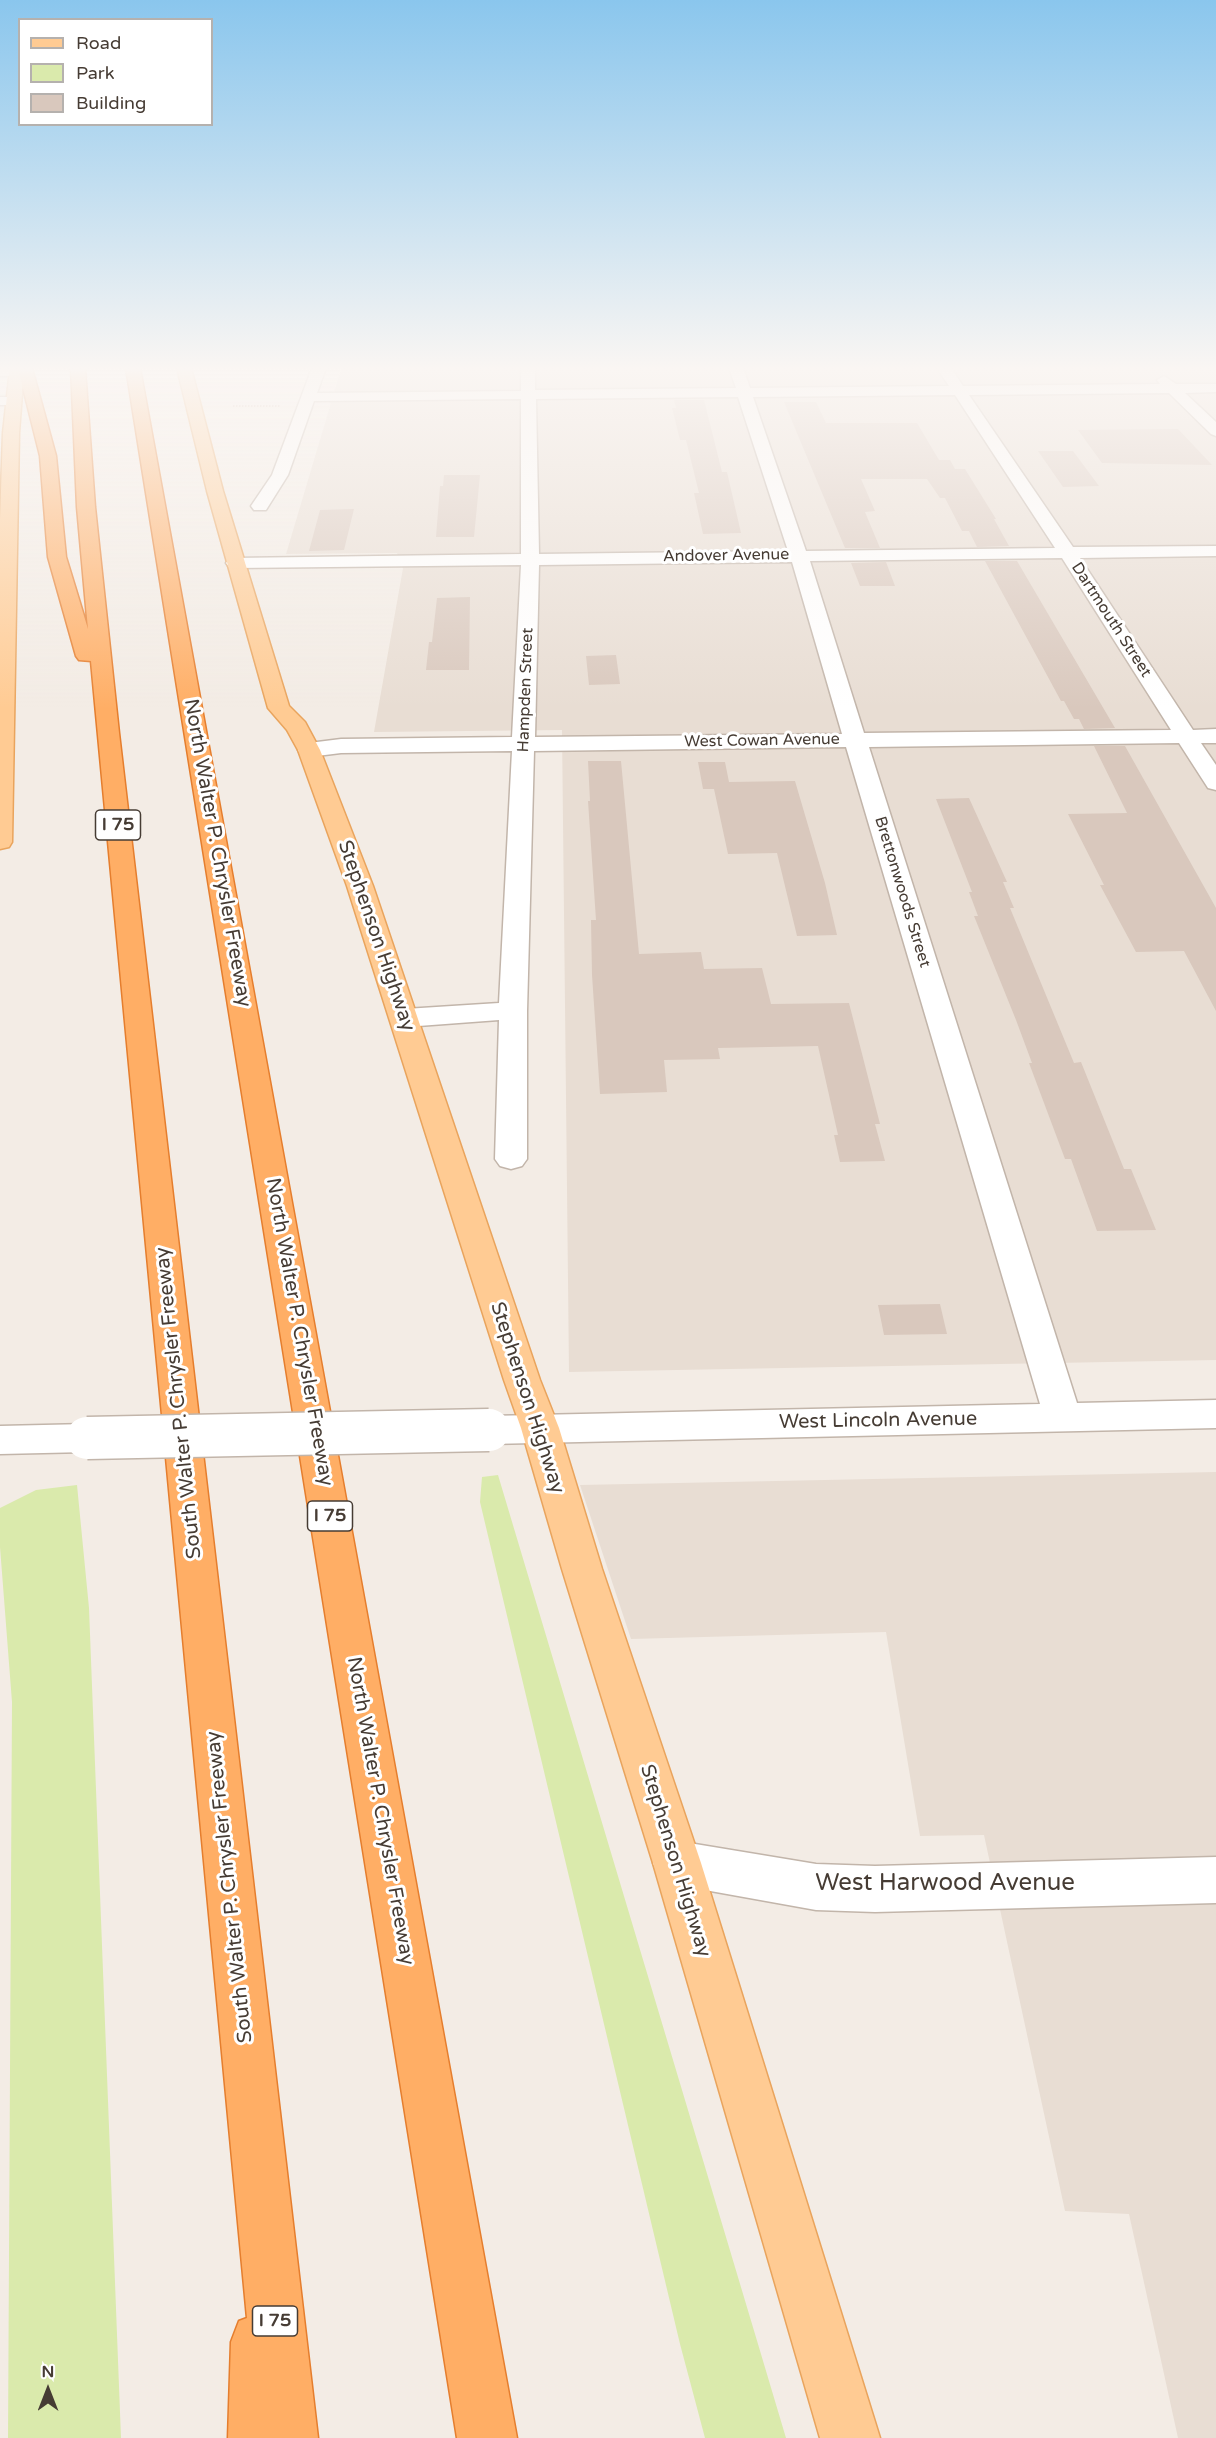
<!DOCTYPE html>
<html>
<head>
<meta charset="utf-8">
<style>
  body { margin:0 }
  #map { position:relative; width:1216px; height:2438px; overflow:hidden; background:#f3ece5; font-family:"Varela Round",sans-serif }
  canvas { display:block }
  .legend { position:absolute; left:18px; top:18px; width:195px; height:108px; box-sizing:border-box; background:#fff; border:2px solid #b5b1ae; margin:0; padding:8px 10px; list-style:none; font-size:18px; color:#463c34 }
  .legend li { display:flex; align-items:center; gap:12px; height:30px }
  .legend b { width:30px; border:2px solid #b5b1ae }
  .north { position:absolute; left:18px; top:2360px; width:60px; height:60px; -webkit-text-stroke:4px #fff; paint-order:stroke; rotate:0deg; font-size:16px; font-weight:700; line-height:24px; text-align:center; color:#463c34 }
  .north::after { content:''; display:block; margin:auto; width:21px; height:27px; background:#463c34; clip-path:polygon(50% 0,100% 100%,50% 72%,0 100%) }
</style>
</head>
<body>
<div id="map">
<canvas width="1216" height="2438"></canvas>
<ul class="legend">
<li><b style="height:8px;background:#ffcb93"></b>Road</li>
<li><b style="height:16px;background:#daeaac"></b>Park</li>
<li><b style="height:16px;background:#d9c8bd"></b>Building</li>
</ul>
<div class="north">N</div>
</div>
<script>
const c = document.querySelector('canvas').getContext('2d');
c.lineJoin = 'round';
function paint(path, color) { c.fillStyle = color; c.fill(path, 'evenodd'); }
const toPath = rows => new Path2D(rows.map(r => 'M' + r).join(''));
function stroke(path, color, width, dash) { c.strokeStyle = color; c.lineWidth = width; c.lineCap = dash ? 'butt' : 'round'; c.setLineDash(dash || []); c.stroke(path); }
function label(font, color, halo, rows, align = 'center') {
  c.font = font + ' "Varela Round",sans-serif'; c.lineWidth = 6; c.setLineDash([]); c.textBaseline = 'middle'; c.strokeStyle = halo; c.fillStyle = color; for (const [text, x, y, turn = 0] of rows) {
    c.save(); c.translate(x, y); c.rotate((+turn || 0) * Math.PI / 180); c.textAlign = isNaN(turn) ? turn : align; if (halo) c.strokeText(text, 0, 0); c.fillText(text, 0, 0); c.restore();
  }
}
const residential = toPath([
  [209,368,1216,368,1216,1360,569,1372,562,730,374,732,403,568,397,553,286,554,341,369],
  [1216,1472,1216,2438,1178,2438,1129,2214,1065,2211,984,1835,920,1836,886,1632,631,1639,580,1485]
]);
const green = toPath([
  [498,1475,755,2334,786,2438,705,2438,680,2344,480,1502,482,1477],
  [77,1485,89,1608,121,2438,8,2438,12,1702,0,1547,0,1508,36,1490]
]);
const building = toPath([
  [674,400,704,400,722,472,727,472,741,533,703,534,694,493,699,493,686,440,680,440,672,408,676,408],
  [784,402,816,402,826,423,917,423,939,460,950,460,955,469,965,469,996,519,994,519,1009,546,977,547,969,531,962,531,945,498,940,498,927,479,861,479,875,511,865,512,880,548,845,548],
  [1178,429,1212,465,1102,463,1078,430],
  [1038,451,1073,451,1099,486,1063,487],
  [444,475,480,475,474,537,436,537,440,486,443,486],
  [354,509,344,550,309,551,320,510],
  [985,561,1017,561,1115,728,1084,729,1079,719,1074,719,1064,701,1061,701],
  [886,562,895,586,860,586,851,563],
  [470,597,469,670,426,670,429,642,432,642,437,598],
  [616,655,620,684,589,685,586,656],
  [1094,746,1125,746,1216,908,1216,1011,1184,951,1136,952,1100,885,1104,885,1068,814,1127,813],
  [588,761,621,761,639,954,701,952,704,969,762,968,771,1004,849,1003,880,1124,875,1124,885,1161,840,1162,834,1135,838,1135,818,1046,718,1048,720,1059,664,1060,667,1092,600,1094,592,975,591,920,596,920,588,801,590,801],
  [698,762,725,762,729,782,795,781,825,883,837,935,797,936,777,853,728,854,714,789,703,789],
  [969,798,1007,882,1003,882,1014,908,1010,908,1074,1063,1081,1062,1124,1169,1131,1169,1156,1230,1097,1231,1071,1159,1065,1159,1029,1063,1032,1063,1016,1020,974,916,978,916,969,892,972,892,936,799],
  [940,1304,947,1334,884,1335,878,1305]
]);
const path = toPath([
  [233,406,280,406]
]);
const minor = toPath([
  [0,368,18,368,24,372,17,376,0,376,0,368],
  [312,368,326,368,317,393,521,391,521,368,535,368,535,390,736,388,729,368,743,368,750,388,949,386,937,368,951,368,963,386,1160,384,1157,380,1164,376,1176,384,1216,384,1216,392,1185,393,1216,422,1216,436,1211,434,1169,393,969,395,1073,547,1216,546,1216,556,1080,558,1193,730,1216,729,1216,743,1201,743,1216,765,1216,790,1208,788,1179,743,869,747,1077,1403,1216,1400,1216,1428,489,1444,476,1440,470,1430,476,1420,489,1416,1040,1404,846,747,534,751,527,1011,527,1159,522,1166,511,1169,500,1166,495,1159,499,1020,405,1027,395,1024,391,1018,395,1012,405,1009,499,1003,512,751,341,753,309,757,301,755,298,750,301,745,309,743,341,739,512,737,521,565,235,568,229,567,226,563,229,559,235,558,521,554,521,399,314,401,288,475,266,510,254,510,251,506,272,475,312,368],
  [955,395,1055,548,806,551,753,397,955,395],
  [738,397,788,551,539,554,536,399,738,397],
  [1062,558,1171,730,864,733,810,561,1062,558],
  [792,562,842,734,535,737,539,565,792,562],
  [0,397,14,397,21,401,14,405,0,405,0,397],
  [87,1424,100,1428,106,1438,100,1448,87,1452,0,1454,0,1426,87,1424],
  [677,1841,816,1864,875,1866,1216,1857,1216,1903,875,1912,816,1910,677,1885,660,1879,653,1863,660,1847,677,1841]
]);
const major = toPath([
  [10,368,24,368,19,433,12,842,9,847,0,849,0,519,3,433,10,368],
  [177,368,191,368,223,491,289,706,305,722,320,750,373,886,540,1380,559,1428,602,1569,701,1863,880,2438,820,2438,653,1863,562,1569,521,1428,504,1380,347,886,298,750,287,730,268,708,207,491,177,368]
]);
const highway = toPath([
  [18,368,32,368,56,456,66,557,88,629,77,507,71,368,85,368,95,507,119,733,318,2438,228,2438,231,2342,239,2321,247,2318,91,661,79,660,76,656,48,557,40,456,18,368],
  [126,368,140,368,517,2438,457,2438,126,368]
]);
const minorBridge = toPath([
  [87,1438,489,1430]
]);
const farStreetnames = [
  ["Andover Avenue",726,556,-1],
  ["Dartmouth Street",1111,620,57],
  ["Hampden Street",526,690,-88],
  ["West Cowan Avenue",762,741,-1],
  ["Brettonwoods Street",902,892,73]
];
const shields = [
  [118,825,45],
  [330,1516,45],
  [275,2321,45]
];
const shieldNames = [
  ["I 75",118,825],
  ["I 75",330,1516],
  ["I 75",275,2321]
];
const streetNames = [
  ["North Walter P. Chrysler Freeway",217,853,80],
  ["Stephenson Highway",376,936,71],
  ["North Walter P. Chrysler Freeway",299,1332,80],
  ["Stephenson Highway",527,1398,72],
  ["South Walter P. Chrysler Freeway",179,1403,-96],
  ["West Lincoln Avenue",878,1421,-1],
  ["North Walter P. Chrysler Freeway",380,1811,80],
  ["Stephenson Highway",675,1861,73],
  ["South Walter P. Chrysler Freeway",230,1887,-96]
];
const nearStreetnames = [
  ["West Harwood Avenue",945,1884]
];
paint(residential, '#e8ddd3');
paint(green, '#daeaac');
paint(building, '#d9c8bd');
stroke(minor, '#c2b5aa', 3);
stroke(major, '#e9a45d', 3);
stroke(highway, '#e57e2e', 3);
stroke(path, '#c2ab98', 1.5, [1.5, 1.5]);
paint(minor, '#fff');
paint(major, '#ffcb93');
paint(highway, '#ffae65');
stroke(minorBridge, '#c2b5aa', 45, []);
stroke(minorBridge, '#fff', 42);
const sky = c.createLinearGradient(0, 0, 0, 709);
sky.addColorStop(0, '#8ac6ed');
sky.addColorStop(0.52, '#faf6f3');
sky.addColorStop(1, '#faf6f300');
c.fillStyle = sky;
c.fillRect(0, 0, 1216, 709);
label('16px', '#463c34', '#fff', farStreetnames);
for (const [x, y, w] of shields) { const box = new Path2D(); box.roundRect(x - w / 2, y - 15, w, 30, 4.5); c.fillStyle = '#fff'; c.fill(box); stroke(box, '#463c34', 1.5); }
label('bold 18px', '#463c34', null, shieldNames);
label('20px', '#463c34', '#fff', streetNames);
label('24px', '#463c34', '#fff', nearStreetnames);
</script>
</body>
</html>
